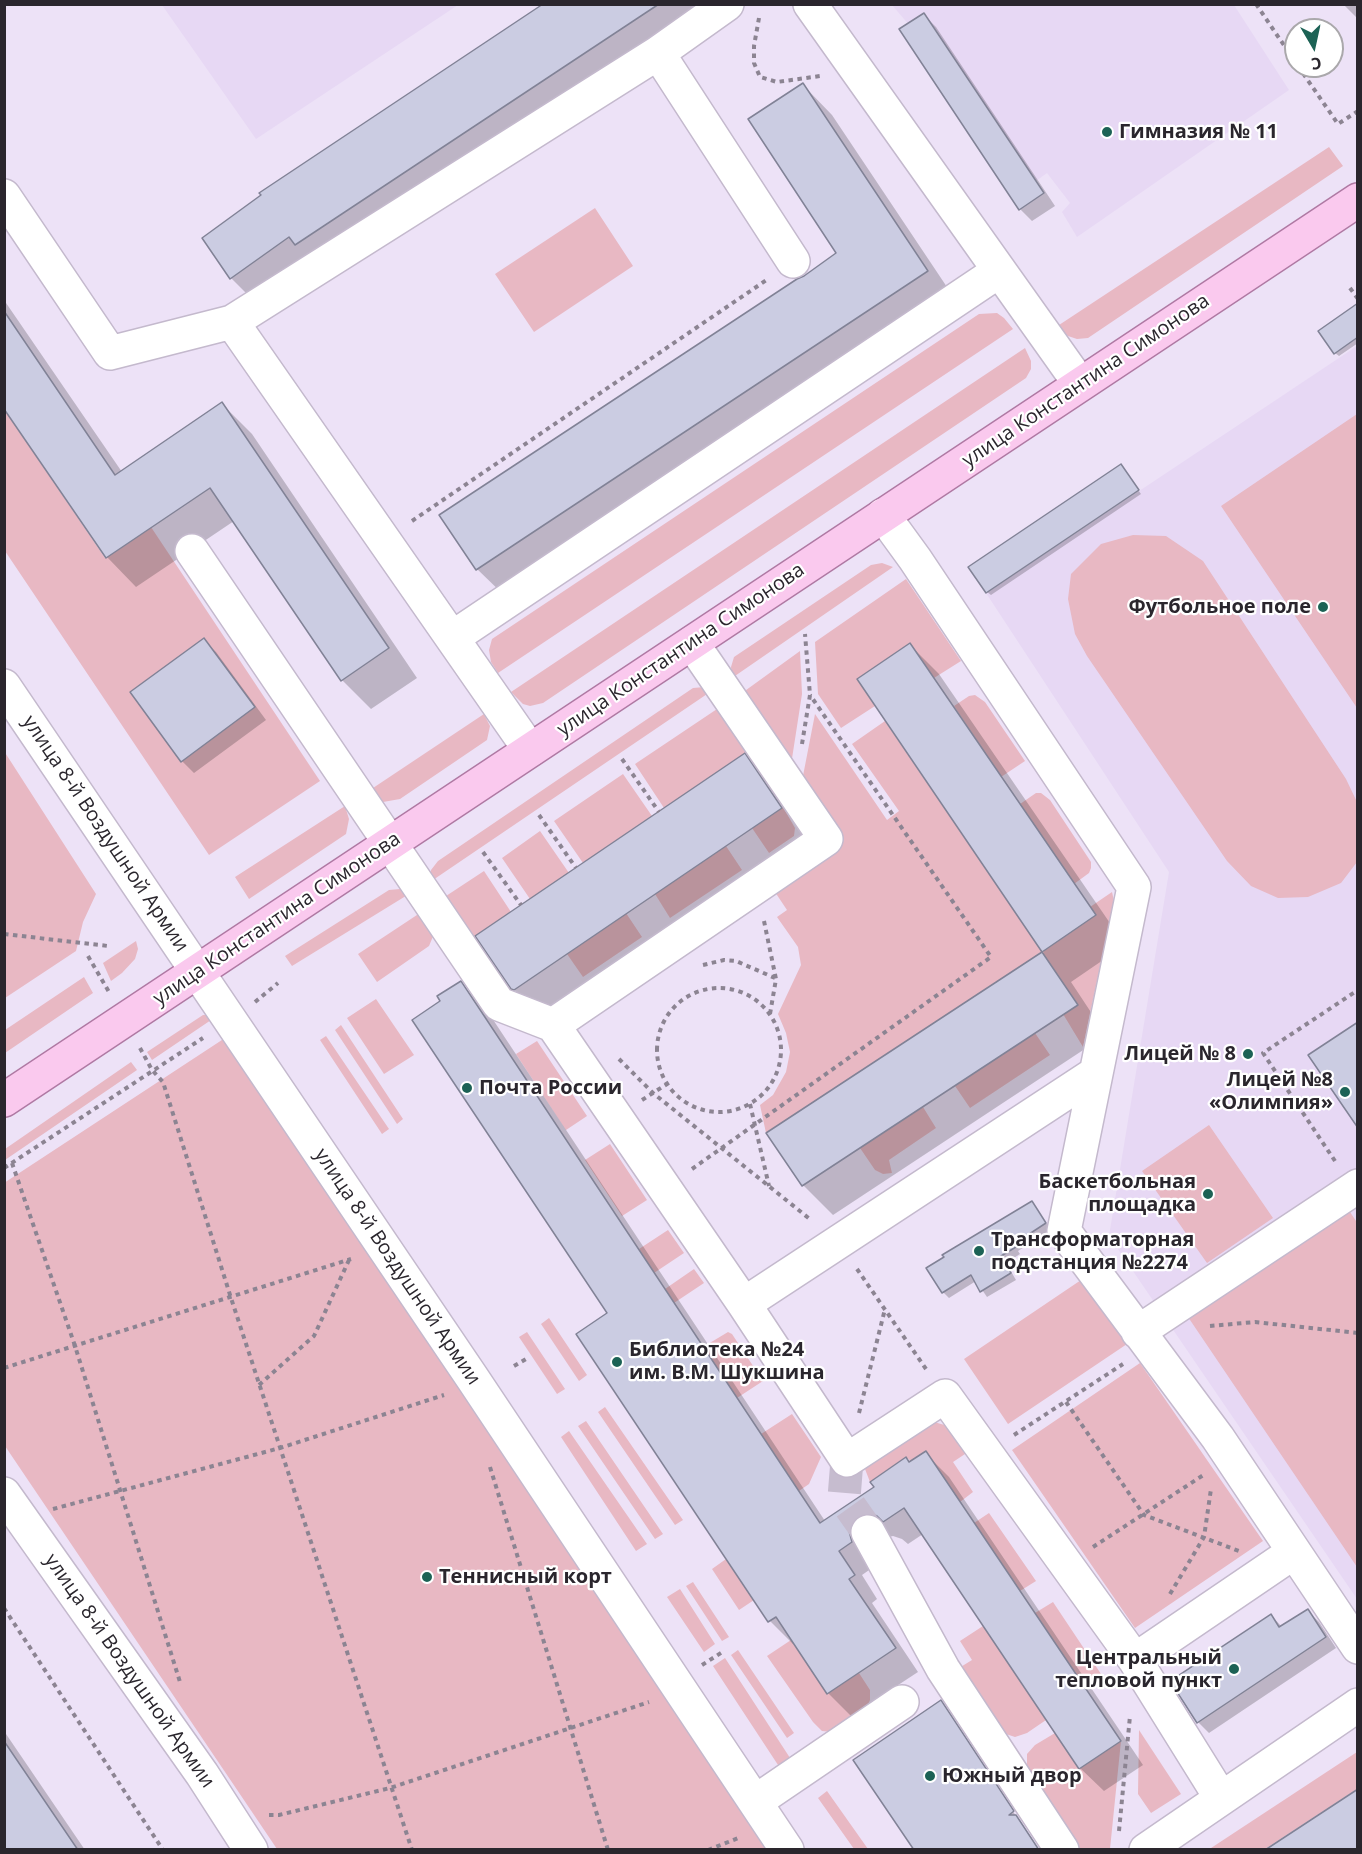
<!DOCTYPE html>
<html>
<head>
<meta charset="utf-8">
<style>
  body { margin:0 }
  #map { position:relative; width:1362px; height:1854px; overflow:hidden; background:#ede2f7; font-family:"Open Sans",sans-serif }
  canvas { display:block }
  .frame { position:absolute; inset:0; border:6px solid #2a262d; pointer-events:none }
  .north { position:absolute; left:1284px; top:18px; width:60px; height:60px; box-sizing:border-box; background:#fff; border:2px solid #aaa8ab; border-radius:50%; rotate:171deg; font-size:16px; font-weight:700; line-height:24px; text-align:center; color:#2a262d }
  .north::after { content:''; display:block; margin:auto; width:21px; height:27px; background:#1c6255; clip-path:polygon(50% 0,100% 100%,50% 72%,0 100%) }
</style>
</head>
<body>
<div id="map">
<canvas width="1362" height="1854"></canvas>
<div class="frame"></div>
<div class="north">С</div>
</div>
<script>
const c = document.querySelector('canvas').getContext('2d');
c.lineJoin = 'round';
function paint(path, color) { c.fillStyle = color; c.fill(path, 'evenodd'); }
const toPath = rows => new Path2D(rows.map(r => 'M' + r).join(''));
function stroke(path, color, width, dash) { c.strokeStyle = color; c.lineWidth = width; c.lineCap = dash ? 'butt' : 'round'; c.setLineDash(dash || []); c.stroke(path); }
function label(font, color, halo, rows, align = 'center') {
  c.font = font + ' "Open Sans",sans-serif'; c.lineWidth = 4.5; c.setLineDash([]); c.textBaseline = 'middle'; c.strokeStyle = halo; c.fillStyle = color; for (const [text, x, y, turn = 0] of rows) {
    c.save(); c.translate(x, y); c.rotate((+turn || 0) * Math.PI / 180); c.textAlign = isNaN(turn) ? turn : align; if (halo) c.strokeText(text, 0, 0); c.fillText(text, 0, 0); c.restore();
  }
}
const built = toPath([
  [162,5,458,5,256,139],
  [892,5,1234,5,1289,90,1077,237,1062,212,1070,203,1047,173,1025,189,910,26],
  [1357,346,1357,1599,1109,1236,1169,872,986,593]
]);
const green = toPath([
  [1329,147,1343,166,1088,338,1077,339,1068,336,1056,327],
  [595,208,633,266,534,332,495,274],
  [997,313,1004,318,1013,329,498,673,491,662,489,650,492,639,979,314],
  [1025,348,1031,361,1031,369,1026,378,543,703,530,706,523,704,511,692],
  [4,409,105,558,151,527,320,781,209,855,5,551],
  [1357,414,1357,708,1221,506],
  [1133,535,1166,536,1203,561,1346,779,1357,802,1357,862,1341,883,1308,897,1278,898,1251,886,1227,861,1087,656,1075,634,1068,599,1071,574,1101,544],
  [882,563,893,567,732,678,731,667,734,657,871,565],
  [906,579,961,661,934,678,910,643,857,679,875,706,841,728,818,694,815,642],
  [800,651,802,694,791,765,742,693],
  [705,687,713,690,430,882,431,870,438,861,693,688],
  [975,695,985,702,1025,761,1001,777,954,706,969,696],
  [723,705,790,803,783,807,795,828,794,836,769,853,752,828,783,807,746,753,664,808,635,764],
  [484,714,490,726,487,740,400,799,383,802,367,792],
  [815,714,887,820,899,811,852,744,885,721,1042,952,1090,907,1112,892,1114,901,1083,1047,1063,1014,1077,1005,1042,952,766,1133,760,1105,773,1095,786,1072,790,1052,786,1033,778,1014,801,965,798,947,777,917,787,910,775,892,776,886,842,841,802,781],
  [4,751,96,894,83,922,76,951,5,998],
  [623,774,652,816,583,863,554,821],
  [1036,793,1041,793,1050,800,1091,862,1091,868,1089,873,1074,884,1020,804],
  [345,806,349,819,346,834,249,899,235,877],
  [540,831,569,873,530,899,502,858],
  [726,846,742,870,670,918,655,894],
  [484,871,511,912,471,939,443,898],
  [400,889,409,894,292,966,285,956,389,890],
  [423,911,434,934,429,946,377,982,358,954],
  [626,913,642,937,583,977,567,954],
  [136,941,138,949,135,959,122,973,111,981,103,963],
  [84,977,93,993,5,1053,5,1030],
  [376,999,414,1055,384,1074,347,1018],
  [203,1015,209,1015,214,1018,152,1060,147,1052],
  [341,1025,403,1119,397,1124,335,1030],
  [1035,1033,1050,1055,970,1108,955,1086],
  [326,1036,389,1129,382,1134,320,1040],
  [225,1038,656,1681,768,1849,277,1849,5,1446,4,1183],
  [537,1041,587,1116,566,1130,516,1054],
  [131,1062,137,1070,5,1160,5,1149],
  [923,1107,936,1128,889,1160,892,1173,883,1174,875,1170,860,1148],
  [1209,1125,1273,1218,1207,1263,1142,1171],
  [610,1144,647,1200,622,1216,585,1160],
  [1350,1212,1358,1224,1357,1567,1188,1317],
  [668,1230,684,1253,654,1273,639,1249],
  [694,1269,704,1283,674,1303,665,1289],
  [1084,1278,1127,1344,1008,1424,964,1359],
  [549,1318,587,1375,579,1381,541,1324],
  [527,1332,565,1389,557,1394,519,1337],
  [728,1332,732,1334,763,1381,737,1398,703,1347],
  [1140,1363,1263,1541,1135,1628,1012,1450],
  [605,1407,683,1520,675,1525,598,1412],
  [792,1414,821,1457,809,1484,799,1491,761,1434],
  [586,1421,663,1534,655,1539,578,1426],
  [934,1422,948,1426,971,1450,953,1462,973,1492,960,1502,906,1457,870,1482,865,1469,870,1459],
  [569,1431,647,1544,636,1551,561,1437],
  [989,1513,1036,1581,1020,1591,974,1523],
  [726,1559,754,1600,739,1610,712,1569],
  [693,1582,729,1637,722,1641,686,1586],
  [680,1589,715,1644,704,1652,667,1597],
  [1053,1602,1103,1677,1086,1689,1035,1613],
  [983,1626,1046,1720,1027,1733,1015,1737,1003,1733,959,1668,972,1660,960,1641],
  [791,1640,827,1693,859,1673,870,1690,870,1700,866,1709,832,1732,822,1731,813,1722,767,1656],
  [738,1650,794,1733,787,1738,731,1655],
  [725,1658,792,1761,780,1768,713,1666],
  [1139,1730,1181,1794,1151,1813,1138,1794],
  [1055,1733,1079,1768,1121,1741,1110,1849,1080,1849,1027,1768,1027,1754,1035,1745],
  [1357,1752,1357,1789,1265,1849,1208,1850],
  [827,1791,868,1849,854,1849,818,1798]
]);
const shadow = toPath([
  [545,4,700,4,260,307,231,278,204,238],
  [1343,4,1358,4,1358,19],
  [924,15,936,27,1055,206,1032,221,1020,209],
  [803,85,832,115,957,302,507,598,477,569,839,253],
  [4,300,122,472,222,404,252,434,417,678,371,709,342,680,234,521,136,587,107,557,4,407],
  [1358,307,1358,343,1339,356,1335,353],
  [1121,466,1141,494,991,595,987,592],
  [203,640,216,652,266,720,194,773,182,761],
  [910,645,939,674,1125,945,1071,982,1106,1035,833,1215,803,1185,769,1133,1044,952,859,679],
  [745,755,774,785,810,838,543,1018,512,988],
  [460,983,484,1006,825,1521,925,1453,949,1477,1143,1765,1104,1791,1080,1768,923,1534,908,1544,902,1539,893,1536,882,1539,875,1566,862,1575,877,1599,872,1603,918,1672,851,1716,828,1693,795,1643,793,1644,770,1621,609,1314,442,1002],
  [1032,1203,1051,1230,1018,1251,1020,1254,1006,1263,1016,1280,987,1297,976,1281,949,1298,943,1292],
  [1308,1611,1319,1622,1336,1648,1209,1733,1198,1722,1271,1615,1282,1627],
  [945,1706,1016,1816,1039,1850,916,1850],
  [4,1731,85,1850,4,1850]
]);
const building = toPath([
  [543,4,659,4,295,245,289,237,230,279,202,238,261,195,259,193,543,4],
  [924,13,1044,193,1019,210,899,29,924,13],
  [803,83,928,271,476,570,439,515,797,279,804,276,836,253,748,119,803,83],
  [1358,303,1358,337,1334,354,1318,331,1358,303],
  [4,311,115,475,222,402,389,648,341,681,210,488,106,558,4,409,4,311],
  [1121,464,1139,490,986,593,968,567,1121,464],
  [204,638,255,707,181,762,130,692,204,638],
  [910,643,1096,915,1042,952,857,679,910,643],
  [745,753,782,808,514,990,511,989,475,936,745,753],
  [1042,952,1078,1005,802,1186,766,1133,1042,952],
  [461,981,820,1523,874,1487,870,1482,906,1457,909,1462,926,1451,1121,1741,1079,1769,904,1508,883,1522,877,1516,869,1513,859,1516,852,1522,849,1531,852,1542,839,1551,855,1575,849,1579,896,1648,827,1694,776,1617,768,1622,576,1334,607,1313,412,1020,440,1001,437,996,461,981],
  [1358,1022,1358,1128,1308,1055,1358,1022],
  [1032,1201,1046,1223,1014,1244,1016,1247,1001,1256,1011,1273,980,1292,971,1275,942,1293,926,1268,944,1257,942,1255,1032,1201],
  [1308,1609,1326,1637,1197,1723,1170,1681,1271,1614,1279,1627,1308,1609],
  [941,1700,1014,1811,1009,1815,1016,1815,1039,1850,914,1850,853,1760,941,1700],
  [4,1741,78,1850,4,1850,4,1741],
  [1358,1789,1358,1850,1265,1850,1358,1789]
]);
const minorTunnel = toPath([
  [847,1460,844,1498,868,1532]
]);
const path = toPath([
  [1256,4,1296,63],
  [759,18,754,46,754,63,760,77,777,82,820,76],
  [1298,66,1338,124,1358,111],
  [1350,288,1358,299],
  [412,521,768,279],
  [802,744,810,695,805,634],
  [622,759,659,812],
  [539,815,576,868],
  [483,852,521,905],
  [764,921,776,979,770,1014],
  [4,934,108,946],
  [88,956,109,992],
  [703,965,724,960,736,961,775,978],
  '657 1050a62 62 0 1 1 124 0a62 62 0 1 1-124 0Z',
  [255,1002,278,983],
  [140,1048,152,1070,163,1082,231,1298,412,1850],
  [619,1059,653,1093,811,1220],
  [642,1100,667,1084],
  [750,1104,769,1186],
  [1335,1161,1263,1053,1358,990],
  [12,1163,75,1346,180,1682],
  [4,1168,203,1038],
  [692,1169,991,957,810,695],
  [857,1269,926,1369],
  [1210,1326,1255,1322,1358,1333],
  [514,1366,526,1359],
  [4,1368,351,1259],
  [259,1385,314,1336,349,1260],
  [1066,1402,1144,1515,1239,1551],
  [859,1413,885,1309],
  [1014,1435,1123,1364],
  [490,1467,608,1850],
  [53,1509,280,1448,444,1395],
  [1093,1547,1205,1474],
  [1170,1594,1204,1537,1211,1489],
  [4,1608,163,1850],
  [702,1665,724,1651],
  [269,1815,279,1815,390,1788,649,1702],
  [1119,1831,1130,1716],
  [708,1850,741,1837]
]);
const minor = toPath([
  [810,4,1080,384],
  [658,53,793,261],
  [4,196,110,353,232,322,658,53,727,4],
  [232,322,530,750],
  [883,515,915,559,1134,887,1064,1231,1218,1438,1358,1647],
  [192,551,499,1004,553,1025,744,1304],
  [452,638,999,271],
  [4,686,473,1379,787,1850],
  [553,1025,826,839,692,643],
  [1096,1073,744,1304,847,1460,945,1396,1135,1660],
  [1138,1332,1358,1186],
  [4,1494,202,1774,251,1850],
  [868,1532,943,1669,1062,1850],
  [1221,1798,1135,1660,1294,1552],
  [755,1802,902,1702],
  [1146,1850,1358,1705]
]);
const major = toPath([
  [4,1100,1358,200]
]);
const markers = [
  [1107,132,6,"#1c6255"],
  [1323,607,6,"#1c6255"],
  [1248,1054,6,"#1c6255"],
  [467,1088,6,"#1c6255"],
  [1345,1092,6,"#1c6255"],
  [1208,1194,6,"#1c6255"],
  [979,1251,6,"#1c6255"],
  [617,1362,6,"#1c6255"],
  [427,1577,6,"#1c6255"],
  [1234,1669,6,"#1c6255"],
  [930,1776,6,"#1c6255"]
];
const poiNames = [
  ["Гимназия № 11",1119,132],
  ["Футбольное поле",1311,607,"right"],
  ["Лицей № 8",1236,1054,"right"],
  ["Лицей №8",1333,1080,"right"],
  ["«Олимпия»",1333,1103,"right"],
  ["Почта России",479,1088],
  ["Баскетбольная",1196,1182,"right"],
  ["площадка",1196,1205,"right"],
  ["Трансформаторная",991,1240],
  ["подстанция №2274",991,1263],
  ["Библиотека №24",629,1350],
  ["им. В.М. Шукшина",629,1373],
  ["Теннисный корт",439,1577],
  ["Центральный",1222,1658,"right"],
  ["тепловой пункт",1222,1681,"right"],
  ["Южный двор",942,1776]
];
const streetNames = [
  ["улица Константина Симонова",1086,381,-34],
  ["улица Константина Симонова",681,650,-34],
  ["улица 8-й Воздушной Армии",105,834,56],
  ["улица Константина Симонова",277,919,-34],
  ["улица 8-й Воздушной Армии",397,1267,56],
  ["улица 8-й Воздушной Армии",129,1671,55]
];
paint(built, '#e7d8f4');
paint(green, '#e8b8c3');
paint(shadow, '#0003');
paint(building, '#cbcce2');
stroke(building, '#818296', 1.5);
stroke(minorTunnel, '#c6bccf', 33, [33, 16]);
stroke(minor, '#c4b9cd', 36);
stroke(major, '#af79a3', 36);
stroke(path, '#8c8492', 4, [4.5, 4.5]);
stroke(minor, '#fff', 33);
stroke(major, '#fac9ee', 33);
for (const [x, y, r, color] of markers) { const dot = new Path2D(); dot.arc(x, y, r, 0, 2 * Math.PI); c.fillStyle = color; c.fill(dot); stroke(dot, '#fff', 2); }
label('bold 20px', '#2a262d', '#fff', poiNames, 'left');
label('20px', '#2a262d', '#fff', streetNames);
</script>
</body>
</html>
